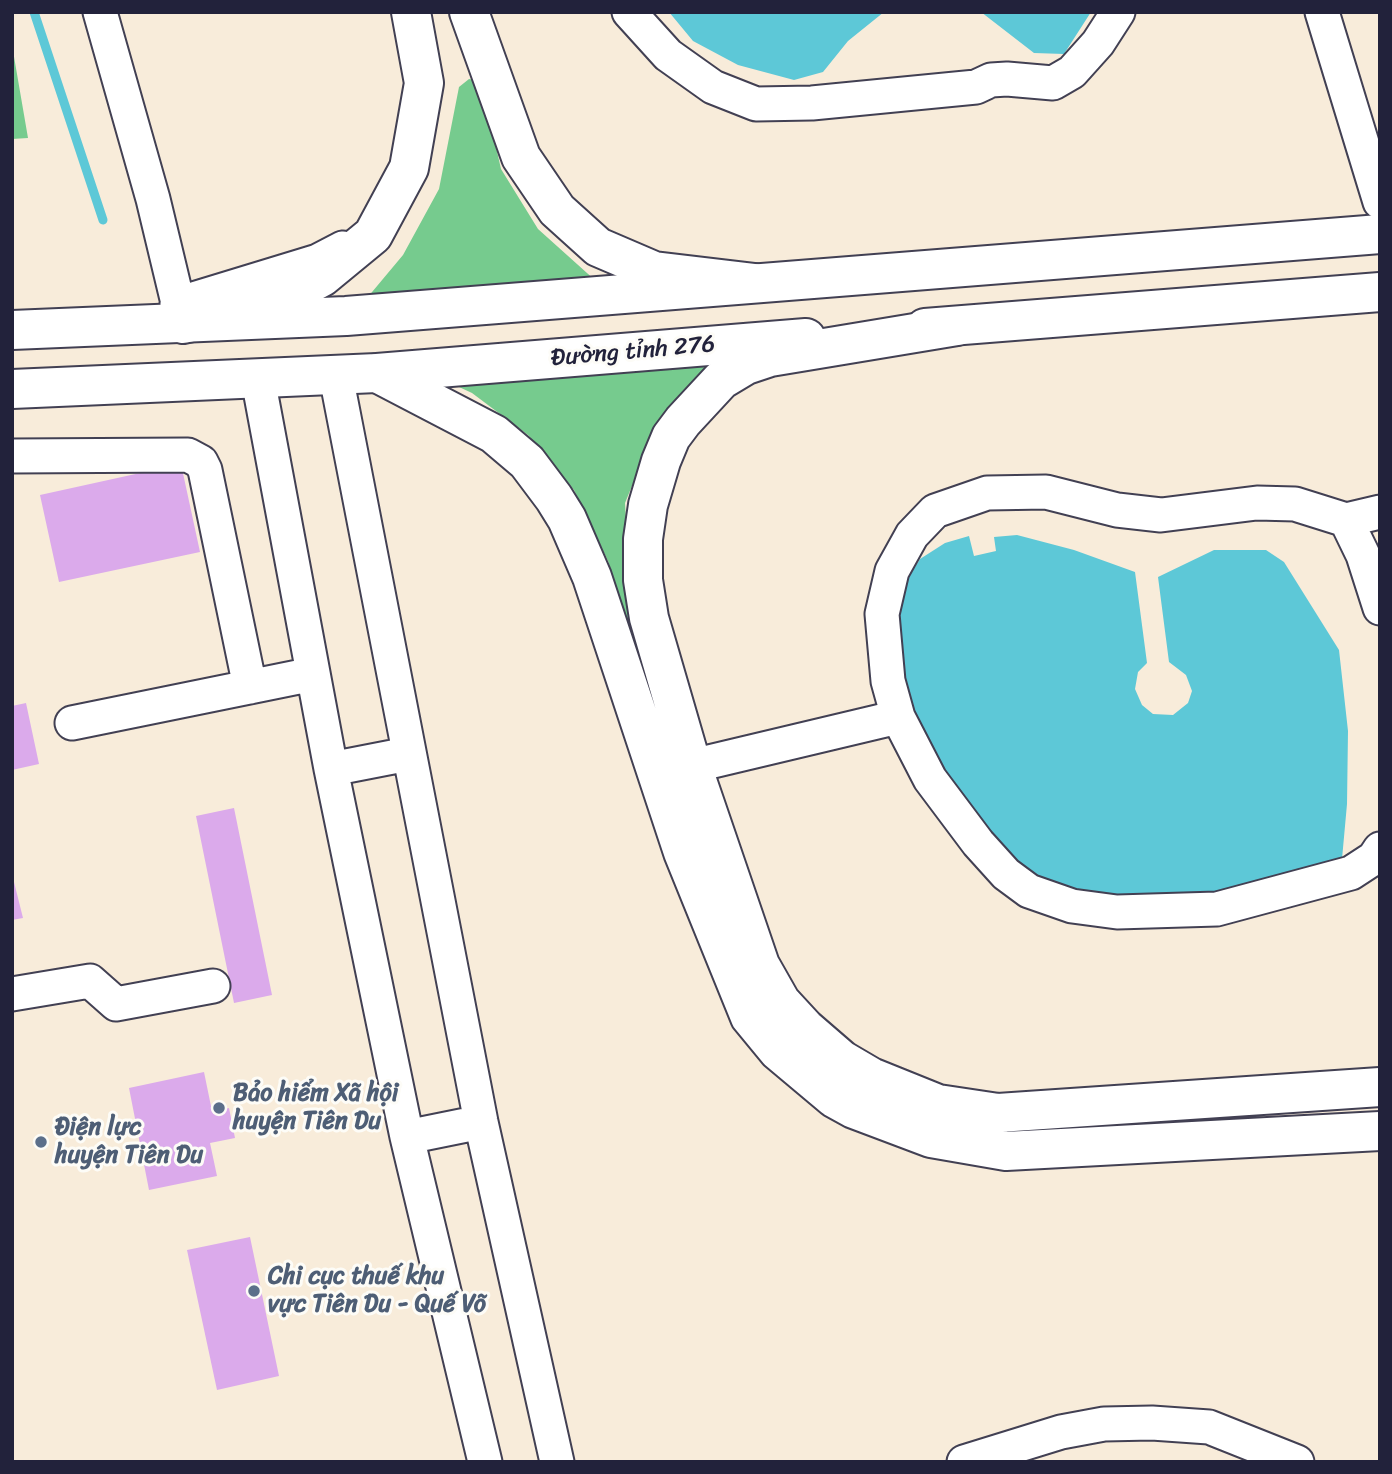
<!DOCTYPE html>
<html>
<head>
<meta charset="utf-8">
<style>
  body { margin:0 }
  #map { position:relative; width:1392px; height:1474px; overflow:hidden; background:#f8ecda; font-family:Sriracha,sans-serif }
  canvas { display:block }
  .frame { position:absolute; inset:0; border:14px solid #22223b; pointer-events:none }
</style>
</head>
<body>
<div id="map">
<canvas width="1392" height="1474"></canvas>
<div class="frame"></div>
</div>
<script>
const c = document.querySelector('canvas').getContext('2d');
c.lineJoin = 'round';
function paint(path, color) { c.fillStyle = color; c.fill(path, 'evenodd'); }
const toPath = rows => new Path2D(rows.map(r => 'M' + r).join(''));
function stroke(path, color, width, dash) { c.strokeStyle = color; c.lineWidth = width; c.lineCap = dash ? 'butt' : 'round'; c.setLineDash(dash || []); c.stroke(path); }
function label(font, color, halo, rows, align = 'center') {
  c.font = font + ' Sriracha,sans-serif'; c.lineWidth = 6; c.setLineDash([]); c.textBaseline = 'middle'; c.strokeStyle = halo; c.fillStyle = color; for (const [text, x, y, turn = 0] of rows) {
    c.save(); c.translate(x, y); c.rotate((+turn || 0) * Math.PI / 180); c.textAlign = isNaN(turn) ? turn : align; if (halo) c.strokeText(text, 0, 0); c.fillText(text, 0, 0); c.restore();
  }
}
const green = toPath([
  [12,45,28,138,12,139],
  [469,79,481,81,501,169,538,229,597,282,362,304,403,255,439,189,459,87],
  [729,350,652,437,625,503,633,638,608,561,574,490,528,435,472,393,433,375]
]);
const water = toPath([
  [669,12,884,12,848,41,823,72,794,80,738,65,693,41],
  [981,12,1091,12,1064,54,1034,53],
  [1017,535,1074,550,1135,572,1147,663,1138,672,1135,689,1142,705,1153,714,1173,715,1188,703,1192,691,1186,675,1169,662,1158,577,1214,550,1266,550,1284,562,1339,650,1348,731,1347,804,1342,859,1216,906,1035,900,923,780,891,654,903,586,920,559,945,543,969,536,974,556,996,551,994,537]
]);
const stream = toPath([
  [34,12,103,220]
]);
const building = toPath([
  [181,464,200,552,59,582,40,495],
  [26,703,39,764,12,770,12,706],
  [234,808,272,995,234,1003,196,816],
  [12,874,23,918,12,920],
  [204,1072,212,1111,229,1108,235,1138,210,1143,217,1176,149,1190,129,1088],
  [250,1237,279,1376,217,1390,187,1250]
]);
const minor = toPath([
  [100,12,153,199,183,324],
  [629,12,668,55,713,87,756,104,812,103,976,87,991,80,1007,79,1053,83,1072,72,1098,43,1118,12],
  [1322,12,1380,202],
  [177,304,318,261,343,248],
  [336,376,481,1122,557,1462],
  [258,379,331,769,407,1137,485,1462],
  [12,456,188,455,201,462,205,470,250,687],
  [1380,512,1346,520,1295,504,1257,503,1161,515,1117,510,1046,492,987,493,935,511,912,535,892,571,882,614,888,681,898,717,930,779,978,843,1006,874,1029,891,1072,906,1117,912,1217,909,1351,873,1374,858,1380,849],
  [1346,520,1363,555,1380,608],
  [72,723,313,674],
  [692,766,898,717],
  [331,769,408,754],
  [12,994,90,981,116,1004,213,986],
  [407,1137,481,1122],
  [964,1462,1061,1432,1104,1424,1152,1423,1209,1427,1297,1462]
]);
const major = toPath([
  [925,328,1380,292],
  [12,330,346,316,1380,234],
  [12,389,377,373,806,338]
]);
const highway = toPath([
  [469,12,521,157,557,210,598,247,654,271,755,283],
  [183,324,272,304,322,277,373,235,409,168,424,83,411,12],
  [957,326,770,357,746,365,721,380,683,421,671,437,661,461,648,505,643,539,643,580,649,618,692,766,760,965,781,1002,805,1028,842,1060,871,1077,938,1104,998,1113,1380,1087],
  [377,373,494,434,527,462,554,498,567,519,592,577,683,852,750,1017,778,1051,834,1098,854,1109,931,1138,1006,1151,1380,1131]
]);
const markers = [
  [219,1108,7,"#5c6f8a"],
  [41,1142,7,"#5c6f8a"],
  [254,1291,7,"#5c6f8a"]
];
const streetNames = [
  ["Đường tỉnh 276",633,352,-5]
];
const serviceNames = [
  ["Bảo hiểm Xã hội",233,1094],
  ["huyện Tiên Du",233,1122],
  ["Điện lực",55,1128],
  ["huyện Tiên Du",55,1156],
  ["Chi cục thuế khu",268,1277],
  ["vực Tiên Du - Quế Võ",268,1305]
];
paint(green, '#76cb8e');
paint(water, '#5dc8d7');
stroke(stream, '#5dc8d7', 9);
paint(building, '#dbaaeb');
stroke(minor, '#424053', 37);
stroke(major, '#424053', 42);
stroke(highway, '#424053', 42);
stroke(minor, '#fff', 33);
stroke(major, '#fff', 38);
stroke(highway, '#fff', 38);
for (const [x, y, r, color] of markers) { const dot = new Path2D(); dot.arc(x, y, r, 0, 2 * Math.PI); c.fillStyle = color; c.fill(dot); stroke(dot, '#fdfcf7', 2.5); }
label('24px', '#22223b', '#fdfcf7', streetNames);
label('bold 24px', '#4e5e75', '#fdfcf7', serviceNames, 'left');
</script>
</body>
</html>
